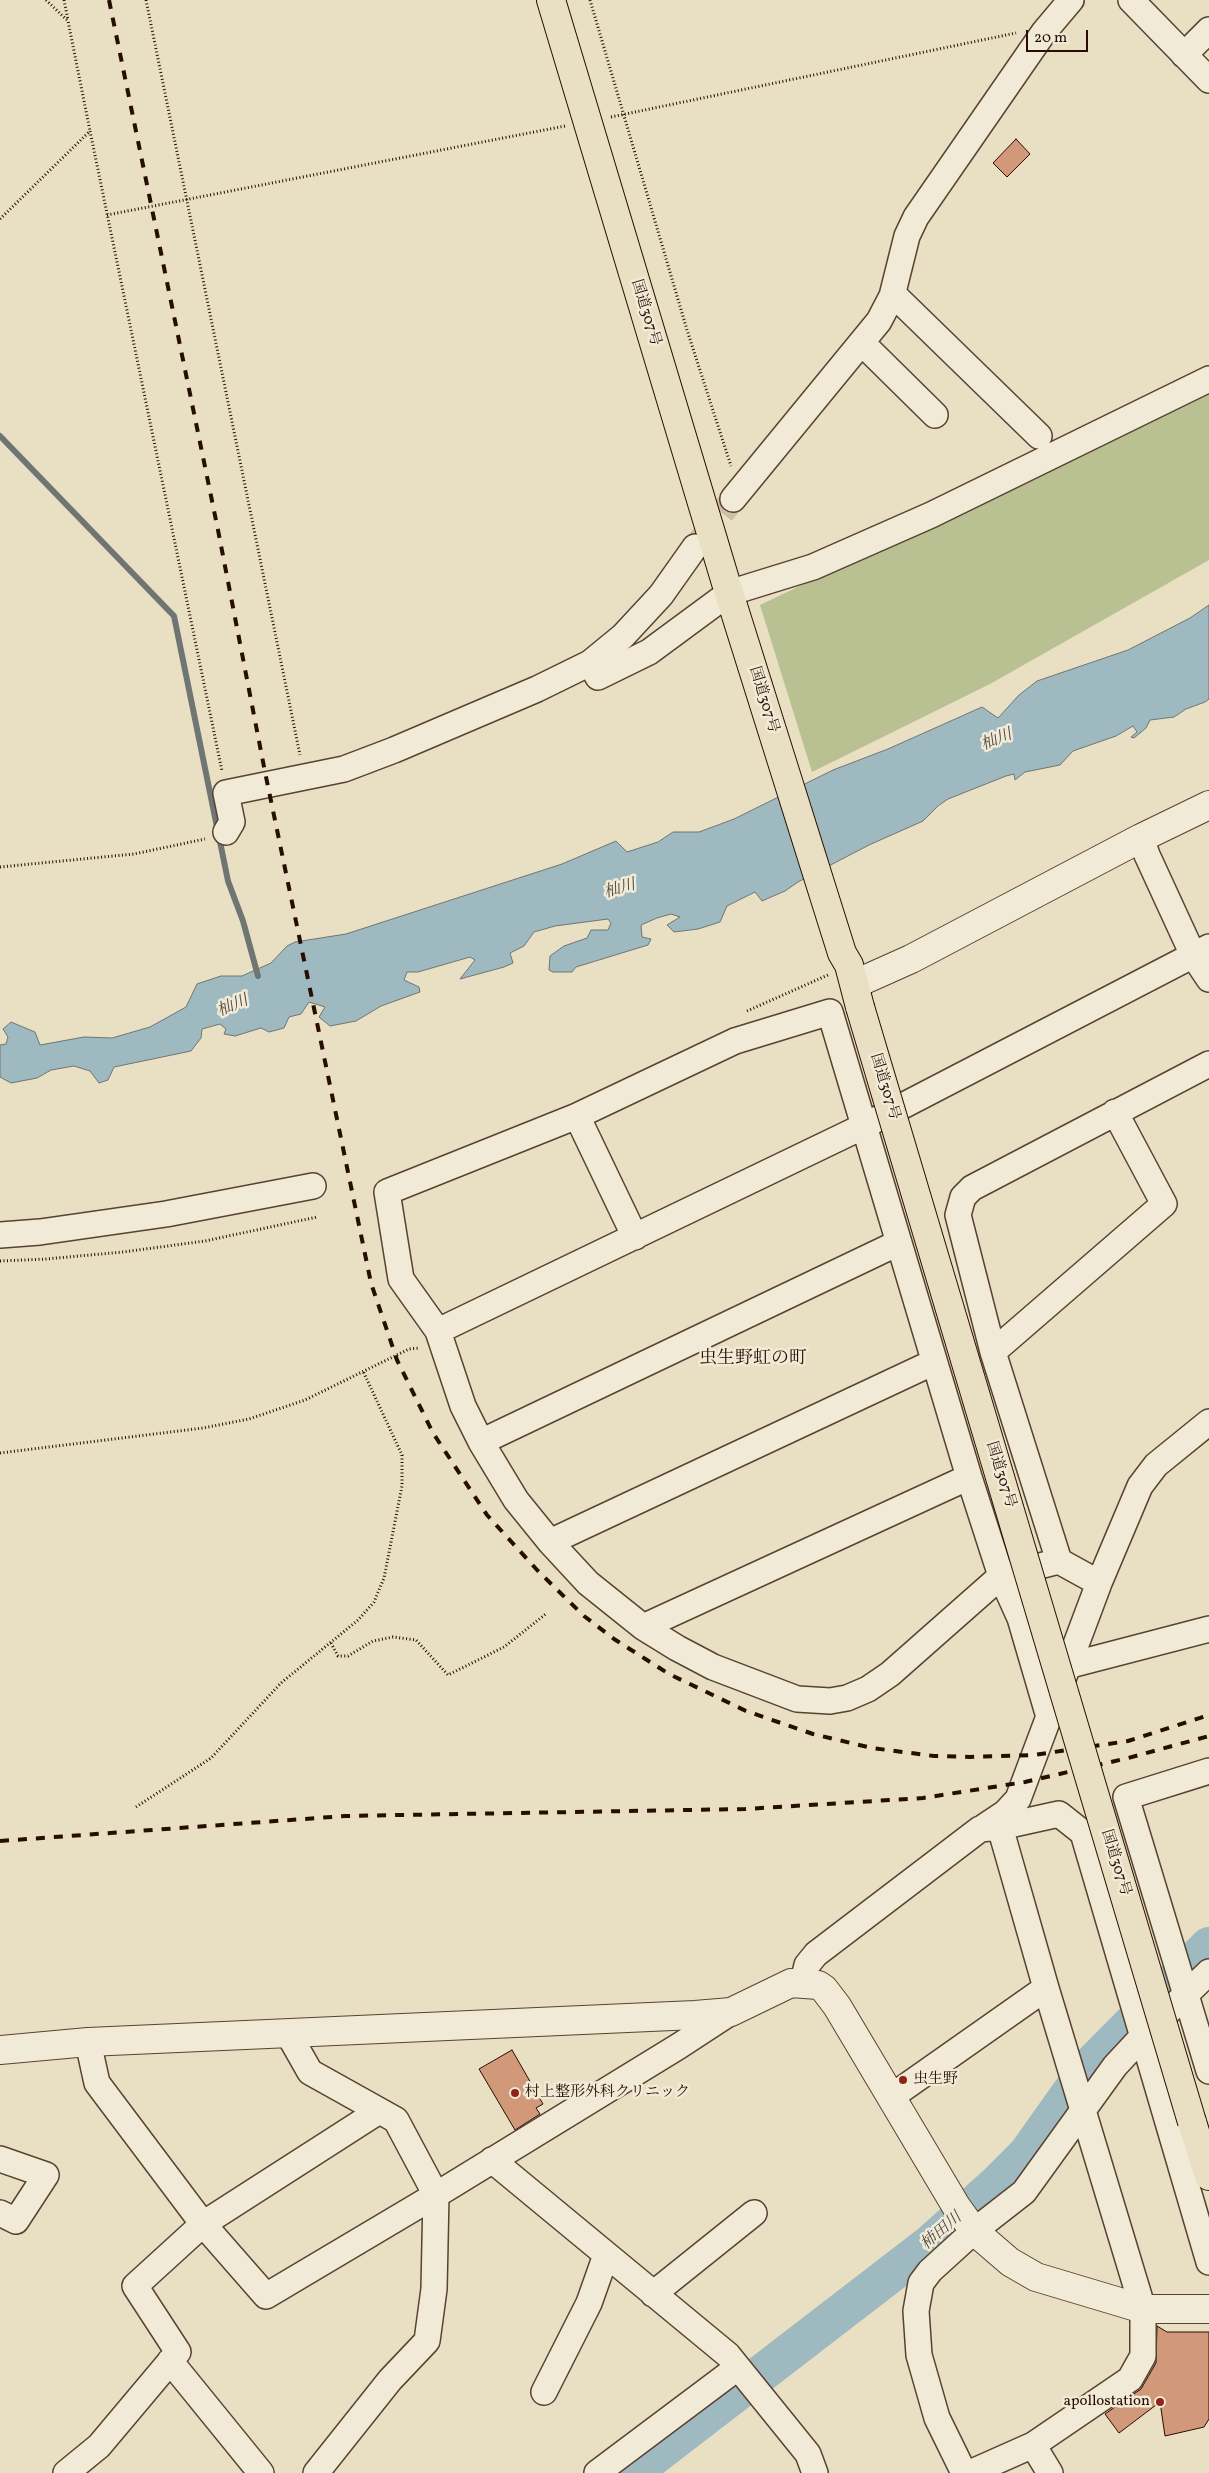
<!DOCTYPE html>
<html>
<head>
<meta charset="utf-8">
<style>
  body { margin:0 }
  #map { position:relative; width:1209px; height:2473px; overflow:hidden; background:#e9dfc2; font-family:Vollkorn,serif }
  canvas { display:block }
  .scale { position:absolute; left:1026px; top:30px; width:62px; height:22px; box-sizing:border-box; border:2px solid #280e00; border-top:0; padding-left:6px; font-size:15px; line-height:18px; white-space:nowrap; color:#280e00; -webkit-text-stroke:4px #f1ead7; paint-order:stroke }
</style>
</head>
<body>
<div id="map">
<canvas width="1209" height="2473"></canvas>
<div class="scale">20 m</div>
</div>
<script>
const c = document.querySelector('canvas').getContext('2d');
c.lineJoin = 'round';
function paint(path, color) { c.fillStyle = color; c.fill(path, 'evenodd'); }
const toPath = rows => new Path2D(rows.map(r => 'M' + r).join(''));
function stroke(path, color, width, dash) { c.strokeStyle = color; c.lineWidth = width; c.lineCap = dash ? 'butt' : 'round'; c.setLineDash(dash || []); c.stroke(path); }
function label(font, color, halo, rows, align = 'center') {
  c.font = font + ' Vollkorn,"Noto Serif JP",serif'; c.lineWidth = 5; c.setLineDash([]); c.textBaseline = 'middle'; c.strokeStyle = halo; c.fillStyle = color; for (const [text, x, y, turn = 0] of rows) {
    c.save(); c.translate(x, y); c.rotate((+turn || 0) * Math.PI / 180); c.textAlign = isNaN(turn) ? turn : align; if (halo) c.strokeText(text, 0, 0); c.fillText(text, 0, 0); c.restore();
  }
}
const green = toPath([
  [1209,386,1209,560,990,684,812,772,760,605,1111,437]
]);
const water = toPath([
  [1209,605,1209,699,1205,702,1186,709,1174,717,1150,720,1146,728,1134,738,1131,737,1137,732,1133,726,1116,736,1073,751,1060,765,1025,772,1015,780,1014,774,1006,776,948,799,938,806,923,821,869,845,798,882,785,891,762,901,755,892,727,906,720,922,698,929,674,932,667,925,680,917,671,914,657,918,641,925,642,937,651,939,648,945,576,967,572,972,553,972,549,970,550,956,564,946,587,938,591,930,608,930,611,923,608,919,555,926,534,932,524,946,510,953,513,963,504,967,460,979,475,960,470,957,418,972,407,972,404,980,419,987,420,992,381,1006,356,1021,330,1026,319,1017,325,1007,309,1002,301,1014,289,1017,284,1028,269,1032,261,1028,235,1036,224,1034,226,1029,220,1024,202,1029,201,1038,191,1051,114,1067,108,1080,99,1083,90,1071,74,1066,51,1070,37,1078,11,1083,0,1077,0,1045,6,1044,8,1037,3,1029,11,1022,35,1032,40,1045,84,1037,112,1038,150,1027,186,1007,197,984,221,976,242,976,271,963,287,946,295,942,346,934,562,864,616,841,627,852,658,842,673,832,699,832,734,819,833,770,888,749,982,707,998,718,1019,695,1037,681,1128,650,1190,618,1209,605]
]);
const stream = toPath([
  [0,436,174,616,228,881,243,921,258,976]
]);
const river = toPath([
  [632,2473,931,2243,997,2184,1027,2154,1088,2068,1209,1946]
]);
const building = toPath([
  [1016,139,1030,154,1007,177,993,163,1016,139],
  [512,2050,543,2104,536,2108,540,2114,515,2130,479,2069,512,2050],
  [1157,2326,1167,2332,1209,2332,1209,2419,1204,2427,1165,2436,1160,2402,1119,2433,1105,2414,1141,2389,1156,2363,1157,2326]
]);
const minorTunnel = toPath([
  [699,542,733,499]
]);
const path = toPath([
  [46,0,68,21,90,131],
  [64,0,68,20],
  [146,0,300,755],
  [590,0,687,330,731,466],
  [611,117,1016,33],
  [107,215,565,126],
  [0,219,90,131,222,771],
  [0,867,134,854,205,839],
  [747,1011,828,975],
  [0,1261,46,1259,123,1252,205,1241,317,1217],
  [0,1453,203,1428,249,1419,305,1400,409,1349,419,1348],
  [331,1643,338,1656,348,1656,373,1641,393,1637,416,1640,448,1675,504,1647,547,1613],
  [136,1807,211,1758,281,1683,358,1620,374,1602,384,1578,402,1486,402,1455,363,1371]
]);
const minor = toPath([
  [1131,0,1209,80],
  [1184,55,1209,30],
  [893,294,1039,436],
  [862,343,935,415],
  [733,499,879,321,892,296,907,236,916,217,1044,32,1071,0],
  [590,663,598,677,649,652,729,593,813,567,931,515,1209,379],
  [226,832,232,822,226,793,344,769,394,750,537,689,590,663,623,636,661,595,695,547],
  [1141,838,1147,855,1193,955,1209,979],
  [577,1116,635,1237],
  [0,1235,40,1232,166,1214,313,1186],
  [438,1331,864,1126,1209,947],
  [993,1352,1164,1204,1115,1112],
  [481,1442,898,1243],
  [550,1542,934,1362],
  [1099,1583,1059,1561,993,1352,958,1215,963,1197,972,1188,1209,1064],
  [643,1627,969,1477],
  [1067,1666,1209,1629],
  [1049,1717,1020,1618,1001,1576,969,1477,830,1012,735,1041,577,1116,387,1192,401,1279,438,1331,463,1406,481,1442,516,1500,550,1542,588,1583,643,1627,677,1648,713,1667,797,1699,830,1701,847,1698,868,1689,890,1674,1001,1576,1059,1561],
  [1209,1771,1126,1797,1209,2071],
  [984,1827,1005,1813,1018,1799,1099,1583,1140,1486,1156,1465,1209,1422],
  [803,1982,807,1965,816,1954,980,1829,1000,1827,1059,1814,1083,1833,1209,2262],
  [289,2035,310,2072,396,2120,436,2195,434,2289,427,2341,390,2380,316,2473],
  [88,2042,97,2083,203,2224,266,2296,436,2195,679,2046,731,2012],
  [891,2097,1046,1988],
  [0,2159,46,2175,16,2221,0,2213],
  [492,2160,728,2355,808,2454,815,2473],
  [653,2294,754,2213],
  [170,2361,261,2473],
  [544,2392,589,2303,606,2255],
  [1033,2445,1050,2473],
  [66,2473,99,2446,178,2352,135,2286,203,2224,379,2111],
  [597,2473,737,2368],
  [964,2473,937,2418,919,2355,916,2311,921,2283,930,2271,974,2231,1024,2192,1115,2066,1142,2037,1209,1972],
  [970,2473,1033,2445,1130,2379,1143,2356,1143,2309,1046,1988,1000,1827]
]);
const tertiary = toPath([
  [855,984,911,959,1141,838,1209,805],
  [0,2050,88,2042,695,2015,731,2012,791,1983,818,1985,824,1989,837,2006,956,2206,974,2231,1010,2262,1036,2277,1143,2309,1209,2309]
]);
const trunk = toPath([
  [551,0,729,593,842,953,849,965,860,1007],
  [1192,2122,1209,2176]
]);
const rail = toPath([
  [109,0,218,530,265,772,371,1283,397,1360,433,1433,487,1515,538,1571,584,1616,614,1639,669,1674,746,1711,813,1734,872,1748,934,1756,970,1757,1034,1755,1128,1741,1209,1715],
  [0,1841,345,1816,745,1809,923,1798,1025,1782,1128,1758,1209,1736]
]);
const trunkBridge = toPath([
  [860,1007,1192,2122]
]);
const markers = [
  [903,2080,5,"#8f2418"],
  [515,2093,5,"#8f2418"],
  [1160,2402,5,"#8f2418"]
];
const streetNames = [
  ["国道307号",645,313,73],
  ["国道307号",763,700,73],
  ["国道307号",884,1087,73],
  ["国道307号",1000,1475,73],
  ["国道307号",1115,1863,73]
];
const poiNames = [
  ["虫生野",913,2080],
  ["村上整形外科クリニック",525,2093],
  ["apollostation",1150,2402,"right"]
];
const waterNames = [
  ["杣川",997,741,-22],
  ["杣川",620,890,-16],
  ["杣川",233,1007,-23],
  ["柿田川",942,2232,-41]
];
const quarterNames = [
  ["虫生野虹の町",753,1360]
];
paint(green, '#b9c192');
paint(water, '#9eb9bf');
stroke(water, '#6f7573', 1);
stroke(stream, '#6f7573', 6);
stroke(river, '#9eb9bf', 38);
paint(building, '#d1997a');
stroke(building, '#280e00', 1);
stroke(minorTunnel, '#ccc0a5', 25, [25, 12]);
stroke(minor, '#584230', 28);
stroke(tertiary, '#584230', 30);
stroke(trunk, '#280e00', 30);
stroke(path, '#280e00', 3, [1, 2.5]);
stroke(minor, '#f1ead7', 25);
stroke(tertiary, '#f1ead7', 28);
stroke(trunk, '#e9dfc2', 28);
stroke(rail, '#280e00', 4, [9, 9]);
stroke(trunkBridge, '#280e00', 30, []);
stroke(trunkBridge, '#e9dfc2', 28);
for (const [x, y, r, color] of markers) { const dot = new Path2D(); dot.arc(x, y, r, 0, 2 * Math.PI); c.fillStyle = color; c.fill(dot); stroke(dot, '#f1ead7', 2); }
label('15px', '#280e00', '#f1ead7', streetNames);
label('15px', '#280e00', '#f1ead7', poiNames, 'left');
label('italic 16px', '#514a43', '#f1ead7', waterNames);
label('18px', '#280e00', '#f1ead7', quarterNames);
</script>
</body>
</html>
